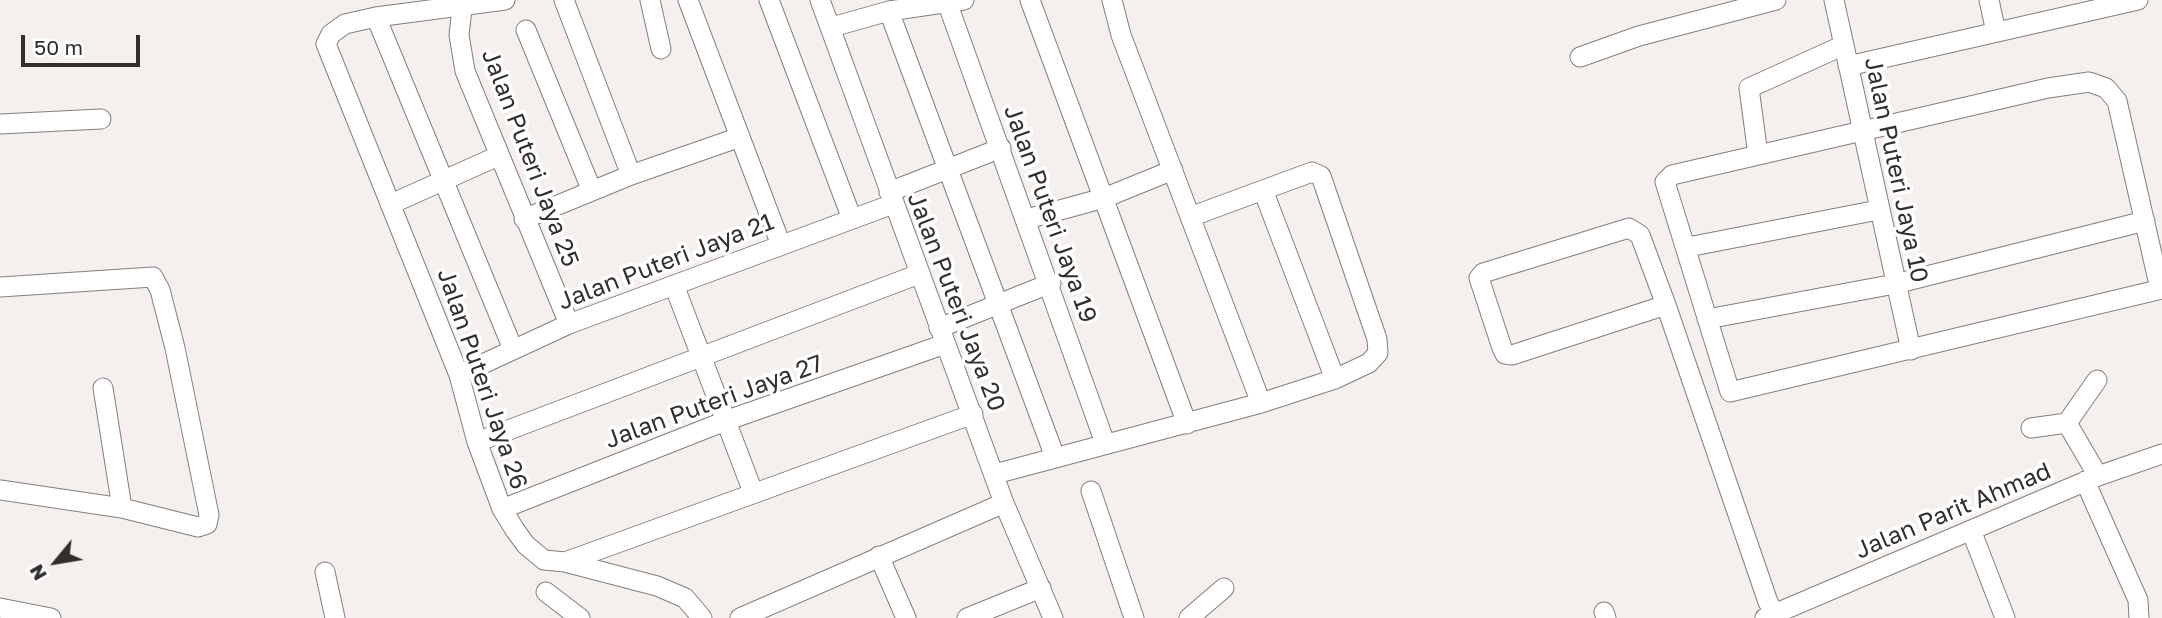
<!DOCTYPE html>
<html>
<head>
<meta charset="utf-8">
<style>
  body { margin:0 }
  #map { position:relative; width:2162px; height:618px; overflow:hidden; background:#f5f0ed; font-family:"Golos Text",sans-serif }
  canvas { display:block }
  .north { position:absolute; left:21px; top:527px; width:70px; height:70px; -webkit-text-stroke:5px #fff; paint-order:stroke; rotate:240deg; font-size:19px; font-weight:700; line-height:28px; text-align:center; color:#312f2e }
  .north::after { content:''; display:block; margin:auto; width:24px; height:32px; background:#312f2e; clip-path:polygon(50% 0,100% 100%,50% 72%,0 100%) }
  .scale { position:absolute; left:21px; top:35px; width:119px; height:32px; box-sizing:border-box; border:4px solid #312f2e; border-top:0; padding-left:9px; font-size:21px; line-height:24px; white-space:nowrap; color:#312f2e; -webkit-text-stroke:5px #fff; paint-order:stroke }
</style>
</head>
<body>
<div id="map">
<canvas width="2162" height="618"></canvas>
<div class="north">N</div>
<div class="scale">50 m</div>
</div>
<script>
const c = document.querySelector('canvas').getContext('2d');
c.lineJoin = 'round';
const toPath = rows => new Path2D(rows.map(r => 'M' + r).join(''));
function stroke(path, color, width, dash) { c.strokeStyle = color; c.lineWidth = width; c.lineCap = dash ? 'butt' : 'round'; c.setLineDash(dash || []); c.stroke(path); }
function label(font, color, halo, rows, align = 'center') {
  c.font = font + ' "Golos Text",sans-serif'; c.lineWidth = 7; c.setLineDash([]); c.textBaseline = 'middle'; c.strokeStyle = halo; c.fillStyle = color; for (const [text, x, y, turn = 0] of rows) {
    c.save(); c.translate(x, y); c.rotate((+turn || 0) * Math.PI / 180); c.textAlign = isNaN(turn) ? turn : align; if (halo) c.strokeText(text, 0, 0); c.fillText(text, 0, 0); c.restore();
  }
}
const minor = toPath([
  [463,0,459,35,465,71,569,324],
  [505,0,376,17,345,24,331,34,326,44,459,375,477,442,502,509,515,530,526,545,544,560,565,562,657,586,685,598,702,618],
  [564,0,631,175],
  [650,0,661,49],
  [688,0,781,245],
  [769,0,852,219],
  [820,0,1004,503,1053,618],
  [1030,0,1187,424],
  [1112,0,1121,35,1261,403],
  [1834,0,1911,350],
  [1989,0,1996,32],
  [947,2,1105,443],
  [889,11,1055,457],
  [376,17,513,349],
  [832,27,889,11,964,0],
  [526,30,592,191],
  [1580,57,1639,36,1776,0],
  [1848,66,2138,0],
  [0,124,101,119],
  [1758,155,1749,88,1844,45],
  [1263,190,1335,379],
  [889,192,1001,148],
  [391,204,498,156],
  [524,219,631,175,740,137],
  [1027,219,1104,198,1173,170],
  [1688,247,1878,210],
  [674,285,753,492],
  [0,287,153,277,160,290,175,348,209,515,207,524,198,527,122,508,0,490],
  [2160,289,2117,101,2106,88,2089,82,2048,88,1672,175,1665,182,1730,392,2162,289],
  [1666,305,1512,355,1505,354,1502,348,1479,278,1483,273,1629,228,1640,235,1666,305,1768,602,1775,614],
  [1707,319,1895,284,2145,221],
  [939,328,1051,283],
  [459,375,569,324,893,204],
  [2097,380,2067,423,2098,476],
  [103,388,122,508],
  [2031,428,2067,423],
  [477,442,919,274],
  [995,474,1261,403,1335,379,1369,363,1378,353,1377,339,1321,176,1312,172,1190,217],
  [2085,481,2138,600,2139,618],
  [1091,491,1134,618],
  [502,509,728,420,945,344],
  [1971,530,2005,618],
  [879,556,906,618],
  [565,562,973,414],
  [325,572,335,618],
  [546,592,580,618],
  [0,608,51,618],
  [1604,612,1606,618],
  [740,618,1004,503],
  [967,618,1041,588],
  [1189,618,1224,588],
  [1765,618,2098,476,2162,454]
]);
const streetNames = [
  ["Jalan Puteri Jaya 25",530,158,69],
  ["Jalan Puteri Jaya 10",1896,170,78],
  ["Jalan Puteri Jaya 19",1050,214,70],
  ["Jalan Puteri Jaya 21",666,262,-21],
  ["Jalan Puteri Jaya 20",956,302,69],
  ["Jalan Puteri Jaya 26",482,379,71],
  ["Jalan Puteri Jaya 27",714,402,-20],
  ["Jalan Parit Ahmad",1953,511,-23]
];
stroke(minor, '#837f7b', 21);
stroke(minor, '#fff', 19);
label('24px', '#312f2e', '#fff', streetNames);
</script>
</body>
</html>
